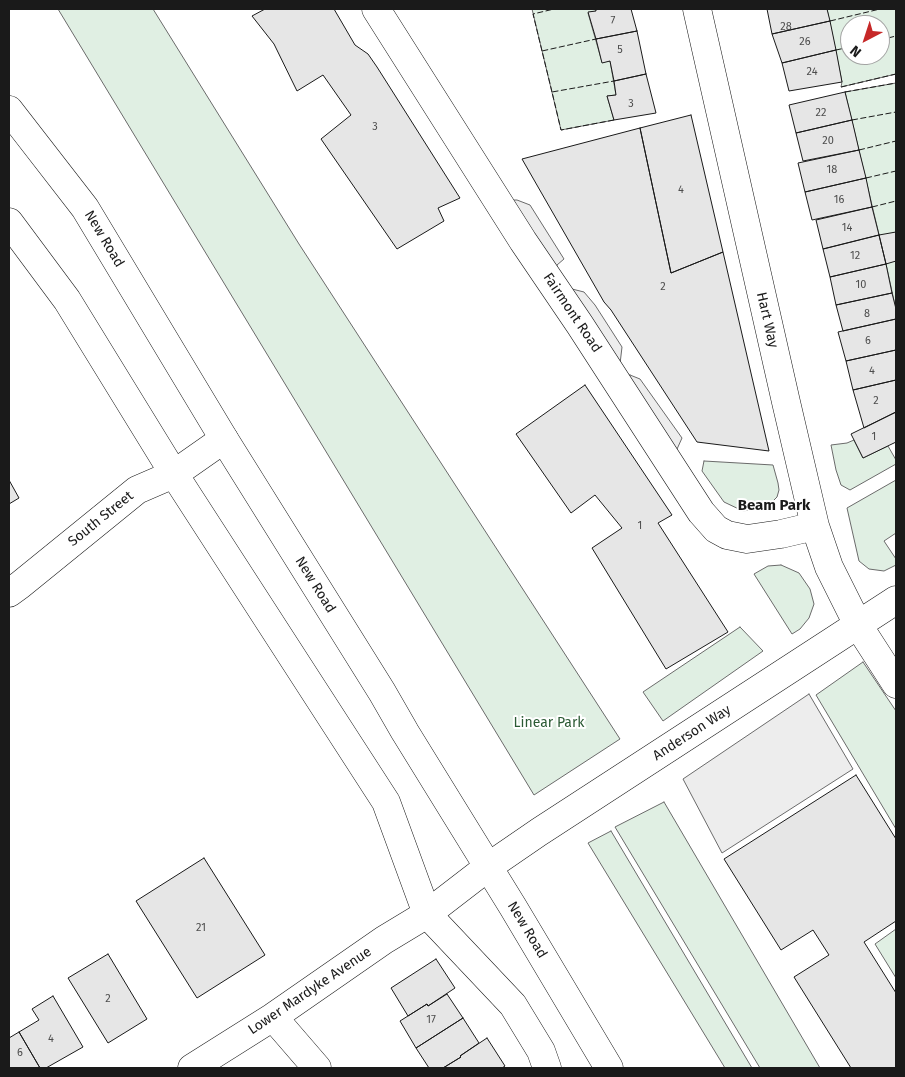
<!DOCTYPE html>
<html>
<head>
<meta charset="utf-8">
<style>
  body { margin:0 }
  #map { position:relative; width:905px; height:1077px; overflow:hidden; background:#fff; font-family:"Fira Sans",sans-serif }
  canvas { display:block }
  .frame { position:absolute; inset:0; border:10px solid #1a1a1a; pointer-events:none }
  .north { position:absolute; left:840px; top:15px; width:50px; height:50px; box-sizing:border-box; background:#fff; border:1px solid #a3a3a3; border-radius:50%; rotate:220deg; font-size:14px; font-weight:700; line-height:20px; text-align:center; color:#1a1a1a }
  .north::after { content:''; display:block; margin:auto; width:18px; height:22px; background:#c62828; clip-path:polygon(50% 0,100% 100%,50% 72%,0 100%) }
</style>
</head>
<body>
<div id="map">
<canvas width="905" height="1077"></canvas>
<div class="frame"></div>
<div class="north">N</div>
</div>
<script>
const c = document.querySelector('canvas').getContext('2d');
c.lineJoin = 'round';
function paint(path, color) { c.fillStyle = color; c.fill(path, 'evenodd'); }
const toPath = rows => new Path2D(rows.map(r => 'M' + r).join(''));
function stroke(path, color, width, dash) { c.strokeStyle = color; c.lineWidth = width; c.lineCap = dash ? 'butt' : 'round'; c.setLineDash(dash || []); c.stroke(path); }
function label(font, color, halo, rows, align = 'center') {
  c.font = font + ' "Fira Sans",sans-serif'; c.lineWidth = 4; c.setLineDash([]); c.textBaseline = 'middle'; c.strokeStyle = halo; c.fillStyle = color; for (const [text, x, y, turn = 0] of rows) {
    c.save(); c.translate(x, y); c.rotate((+turn || 0) * Math.PI / 180); c.textAlign = isNaN(turn) ? turn : align; if (halo) c.strokeText(text, 0, 0); c.fillText(text, 0, 0); c.restore();
  }
}
const green = toPath([
  [58,9,153,9,299,244,620,739,534,795,58,9],
  [532,9,596,9,596,11,588,13,602,62,610,61,616,95,607,96,614,120,561,130,532,9],
  [827,9,896,9,896,74,841,87,842,82,827,9],
  [850,25,880,25,880,55,850,55,850,25],
  [896,83,896,310,886,264,845,92,896,83],
  [854,440,863,458,888,446,896,460,896,464,850,490,841,485,836,470,831,445,847,443,854,440],
  [704,461,773,465,778,483,779,490,777,497,767,507,743,511,724,502,702,471,704,461],
  [896,480,896,533,884,541,896,559,896,565,884,571,869,569,859,561,847,508,896,480],
  [781,565,799,573,810,589,814,604,809,618,800,629,792,634,754,574,768,566,781,565],
  [740,627,763,651,663,721,643,692,740,627],
  [863,662,896,711,896,829,816,695,863,662],
  [664,802,820,1068,760,1068,615,827,664,802],
  [611,831,752,1068,725,1068,588,843,611,831],
  [896,929,896,978,875,944,896,929]
]);
const parking = toPath([
  [512,200,517,200,530,205,564,259,557,265,557,269,512,200],
  [572,289,584,292,595,305,622,347,620,364,572,289],
  [630,375,640,379,682,438,673,458,621,378,630,375],
  [809,694,853,769,722,853,683,779,809,694]
]);
const building = toPath([
  [265,9,334,9,355,45,368,54,377,67,460,198,438,208,444,221,397,249,321,139,351,115,323,75,297,91,274,44,252,16,265,9],
  [596,9,631,9,637,31,596,39,588,12,596,11,596,9],
  [767,9,827,9,830,21,772,34,767,9],
  [830,21,836,50,782,63,772,34,830,21],
  [637,31,646,74,614,81,610,61,602,63,596,39,637,31],
  [836,50,842,82,789,91,782,63,836,50],
  [646,74,656,113,614,120,607,96,616,95,614,81,646,74],
  [845,92,852,120,796,133,789,105,845,92],
  [691,115,723,252,671,273,640,128,691,115],
  [852,120,859,150,803,161,796,133,852,120],
  [640,128,671,273,723,252,769,451,697,442,611,310,604,302,522,159,640,128],
  [859,150,866,178,805,192,798,163,859,150],
  [866,178,872,207,812,220,805,192,866,178],
  [872,207,879,235,823,249,816,220,872,207],
  [896,232,896,261,886,264,879,235,896,232],
  [879,235,886,264,830,277,823,249,879,235],
  [886,264,892,293,836,305,830,277,886,264],
  [892,293,896,309,896,319,843,331,836,305,892,293],
  [896,319,896,350,846,361,838,332,896,319],
  [896,350,896,380,853,390,846,361,896,350],
  [896,380,896,412,864,428,853,390,896,380],
  [585,385,672,515,658,523,728,632,666,669,592,548,622,528,595,495,571,513,516,434,585,385],
  [896,412,896,442,863,458,851,434,896,412],
  [9,480,19,498,9,504,9,480],
  [856,775,896,839,896,921,864,942,896,993,896,1068,851,1068,794,977,829,955,813,930,781,950,724,859,856,775],
  [204,858,265,955,197,998,136,901,204,858],
  [108,954,147,1019,108,1043,68,978,108,954],
  [436,959,455,988,428,1006,427,1004,408,1016,391,988,436,959],
  [447,994,463,1018,416,1048,400,1021,427,1004,428,1006,447,994],
  [53,996,83,1047,46,1068,40,1068,19,1032,39,1020,32,1009,53,996],
  [463,1018,479,1043,460,1056,461,1057,443,1068,429,1068,416,1048,463,1018],
  [19,1032,40,1068,9,1068,9,1038,19,1032],
  [487,1038,505,1066,502,1068,443,1068,461,1057,460,1056,487,1038]
]);
const minor = toPath([
  [376,9,523,241,580,325,701,512,716,529,727,535,747,539,781,534,815,526],
  [697,9,786,402,815,526,829,567,858,625,896,684],
  [9,593,20,585,137,490,174,474,224,439],
  [273,1017,317,1068],
  [192,1068,273,1017,384,940,427,914,488,867,539,832,896,600]
]);
const major = toPath([
  [9,110,85,208,224,439,382,692,405,732,513,907,609,1068],
  [9,222,67,300,174,474,386,802,427,914,513,1005,541,1051,547,1068]
]);
const fence = toPath([
  [830,21,880,9],
  [880,40,896,36],
  [836,50,850,47],
  [542,51,533,14,554,9],
  [841,87,896,74],
  [552,92,542,51,596,39],
  [845,92,896,83],
  [614,120,561,130,552,92,614,81],
  [852,120,896,112],
  [859,150,896,141],
  [866,178,896,171],
  [872,207,896,201]
]);
const numberNames = [
  ["7",613,21],
  ["28",786,27],
  ["26",805,42],
  ["5",620,50],
  ["24",812,72],
  ["3",631,104],
  ["22",821,113],
  ["3",375,127],
  ["20",828,141],
  ["18",832,170],
  ["4",681,190],
  ["16",839,200],
  ["14",847,228],
  ["12",855,256],
  ["10",861,285],
  ["2",663,287],
  ["8",867,314],
  ["6",868,341],
  ["4",872,371],
  ["2",876,401],
  ["1",874,437],
  ["1",640,526],
  ["21",201,928],
  ["2",108,999],
  ["17",431,1020],
  ["4",51,1039],
  ["6",20,1053]
];
const streetNames = [
  ["New Road",104,239,59],
  ["Fairmont Road",572,313,56],
  ["Hart Way",767,320,77],
  ["South Street",101,519,-39],
  ["New Road",315,585,58],
  ["Anderson Way",692,733,-33],
  ["New Road",527,930,59],
  ["Lower Mardyke Avenue",310,991,-34]
];
const parkNames = [
  ["Linear Park",549,723]
];
const neighbourhoodNames = [
  ["Beam Park",774,506]
];
paint(green, '#e0efe3');
stroke(green, '#6a6a6a', 1);
paint(parking, '#ededed');
stroke(parking, '#6a6a6a', 1);
paint(building, '#e6e6e6');
stroke(building, '#1a1a1a', 1);
stroke(minor, '#1a1a1a', 29);
stroke(major, '#1a1a1a', 29);
stroke(minor, '#fff', 28);
stroke(major, '#fff', 28);
stroke(fence, '#1a1a1a', 1, [6, 2.5]);
label('11px', '#4d4d4d', null, numberNames);
label('14px', '#1a1a1a', '#fff', streetNames);
label('14px', '#2b5a34', '#fff', parkNames);
label('bold 15px', '#1a1a1a', '#fff', neighbourhoodNames);
</script>
</body>
</html>
